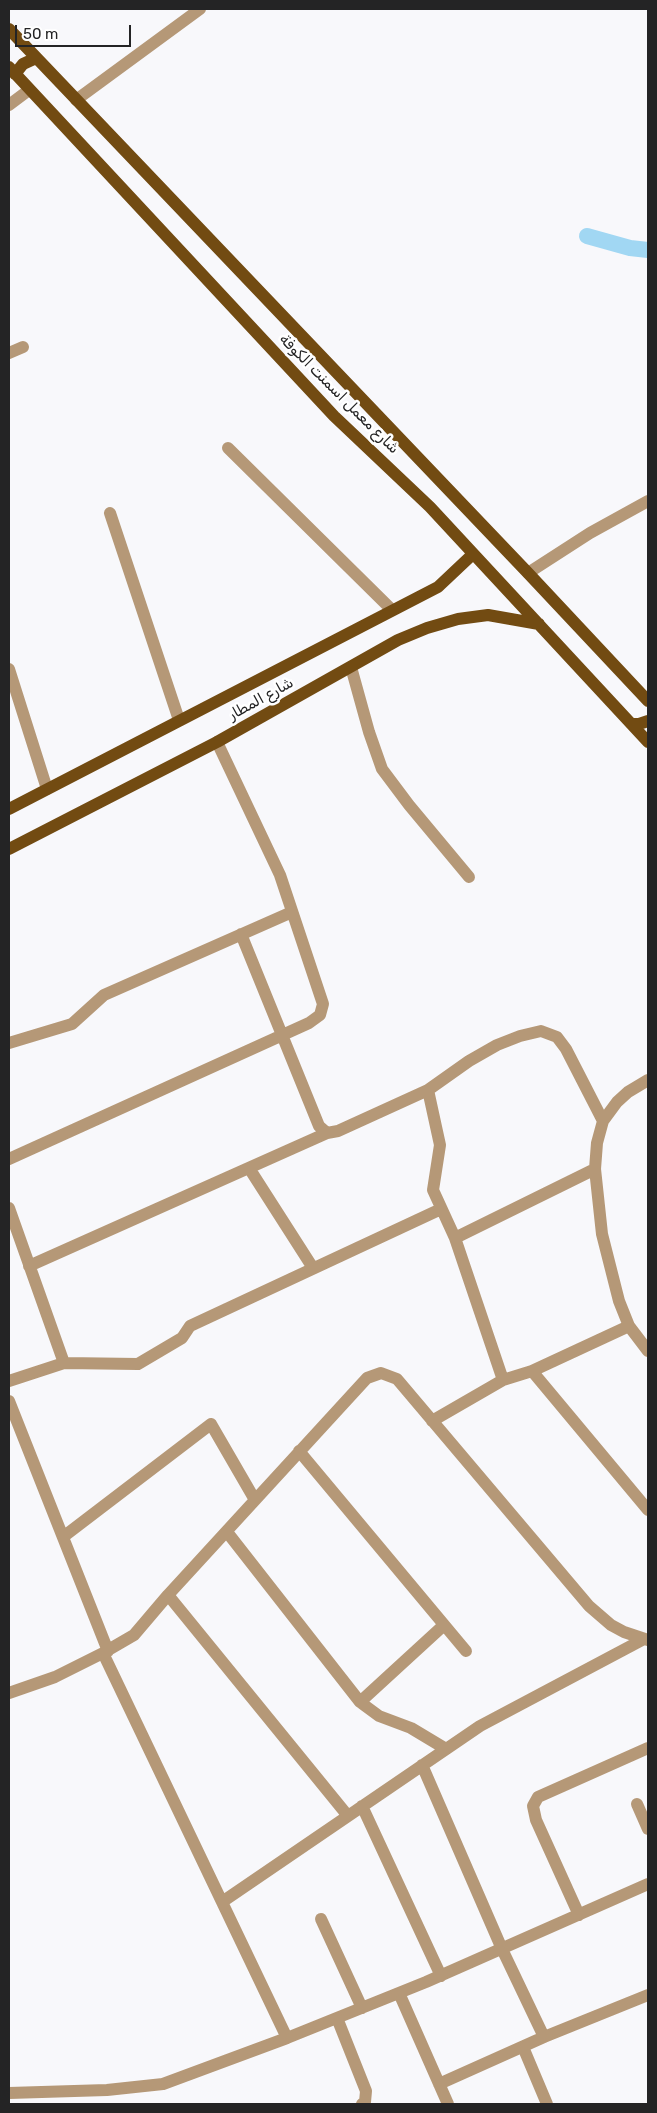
<!DOCTYPE html>
<html>
<head>
<meta charset="utf-8">
<style>
  body { margin:0 }
  #map { position:relative; width:657px; height:2113px; overflow:hidden; background:#f8f8fb; font-family:Rubik,sans-serif }
  canvas { display:block }
  .frame { position:absolute; inset:0; border:10px solid #242425; pointer-events:none }
  .scale { position:absolute; left:15px; top:25px; width:116px; height:22px; box-sizing:border-box; border:2px solid #242425; border-top:0; padding-left:6px; font-size:15px; line-height:18px; white-space:nowrap; color:#242425; -webkit-text-stroke:4px #fff; paint-order:stroke }
</style>
</head>
<body>
<div id="map">
<canvas width="657" height="2113"></canvas>
<div class="frame"></div>
<div class="scale">50 m</div>
</div>
<script>
const c = document.querySelector('canvas').getContext('2d');
c.lineJoin = 'round';
const toPath = rows => new Path2D(rows.map(r => 'M' + r).join(''));
function stroke(path, color, width, dash) { c.strokeStyle = color; c.lineWidth = width; c.lineCap = dash ? 'butt' : 'round'; c.setLineDash(dash || []); c.stroke(path); }
function label(font, color, halo, rows, align = 'center') {
  c.font = font + ' Rubik,Cairo,sans-serif'; c.lineWidth = 5; c.setLineDash([]); c.textBaseline = 'middle'; c.strokeStyle = halo; c.fillStyle = color; for (const [text, x, y, turn = 0] of rows) {
    c.save(); c.translate(x, y); c.rotate((+turn || 0) * Math.PI / 180); c.textAlign = isNaN(turn) ? turn : align; if (halo) c.strokeText(text, 0, 0); c.fillText(text, 0, 0); c.restore();
  }
}
const canal = toPath([
  [587,236,630,248,648,250]
]);
const minor = toPath([
  [76,100,200,9],
  [9,105,29,90],
  [9,353,23,347],
  [228,448,392,610],
  [110,513,179,720],
  [528,573,590,533,648,501],
  [351,667,369,732,382,769,409,805,469,877],
  [9,669,47,789],
  [241,934,319,1126,327,1133],
  [9,1043,72,1024,104,995,292,912],
  [648,1080,628,1092,617,1102,603,1121,597,1143,595,1169,602,1234,619,1301,629,1326,648,1351],
  [428,1090,440,1145,433,1190,455,1238,503,1380],
  [9,1159,309,1023,320,1015,323,1004,280,875,217,742],
  [249,1168,313,1268],
  [9,1208,64,1363],
  [455,1238,595,1169],
  [29,1266,327,1133,338,1131,428,1090,469,1061,497,1045,520,1036,541,1031,557,1037,566,1049,603,1121],
  [532,1371,648,1510],
  [9,1381,64,1363,138,1364,182,1338,190,1326,441,1209],
  [9,1401,108,1651],
  [432,1421,503,1380,532,1371,629,1326],
  [299,1451,466,1651],
  [227,1532,360,1702,379,1716,411,1728,446,1749],
  [63,1537,211,1424,255,1500],
  [168,1595,348,1816],
  [103,1653,287,2038],
  [9,1693,55,1677,103,1653,134,1635,168,1595,367,1378,381,1373,397,1379,589,1606,611,1625,624,1632,648,1640],
  [360,1702,444,1625],
  [422,1765,502,1949,544,2037],
  [637,1804,648,1829],
  [362,1806,441,1976],
  [222,1902,480,1726,644,1639],
  [579,1915,536,1820,533,1806,538,1797,648,1748],
  [321,1919,362,2008],
  [399,1993,448,2104],
  [337,2018,366,2091,365,2102,362,2104],
  [523,2047,547,2104],
  [439,2084,544,2037,648,1995],
  [9,2093,107,2090,163,2084,287,2038,426,1982,648,1884]
]);
const major = toPath([
  [9,29,528,573,648,701],
  [9,67,334,416,430,507,648,742],
  [15,74,23,64,36,58],
  [634,724,639,724,648,721],
  [9,809,438,587,473,554],
  [9,849,217,742,398,640,427,628,458,619,488,615,539,624]
]);
const streetNames = [
  ["شارع معمل اسمنت الكوفة",339,394,45],
  ["شارع المطار",261,699,-29]
];
stroke(canal, '#a1d7f3', 16);
stroke(minor, '#b59877', 12);
stroke(major, '#724b12', 12);
label('15px', '#242425', '#fff', streetNames);
</script>
</body>
</html>
